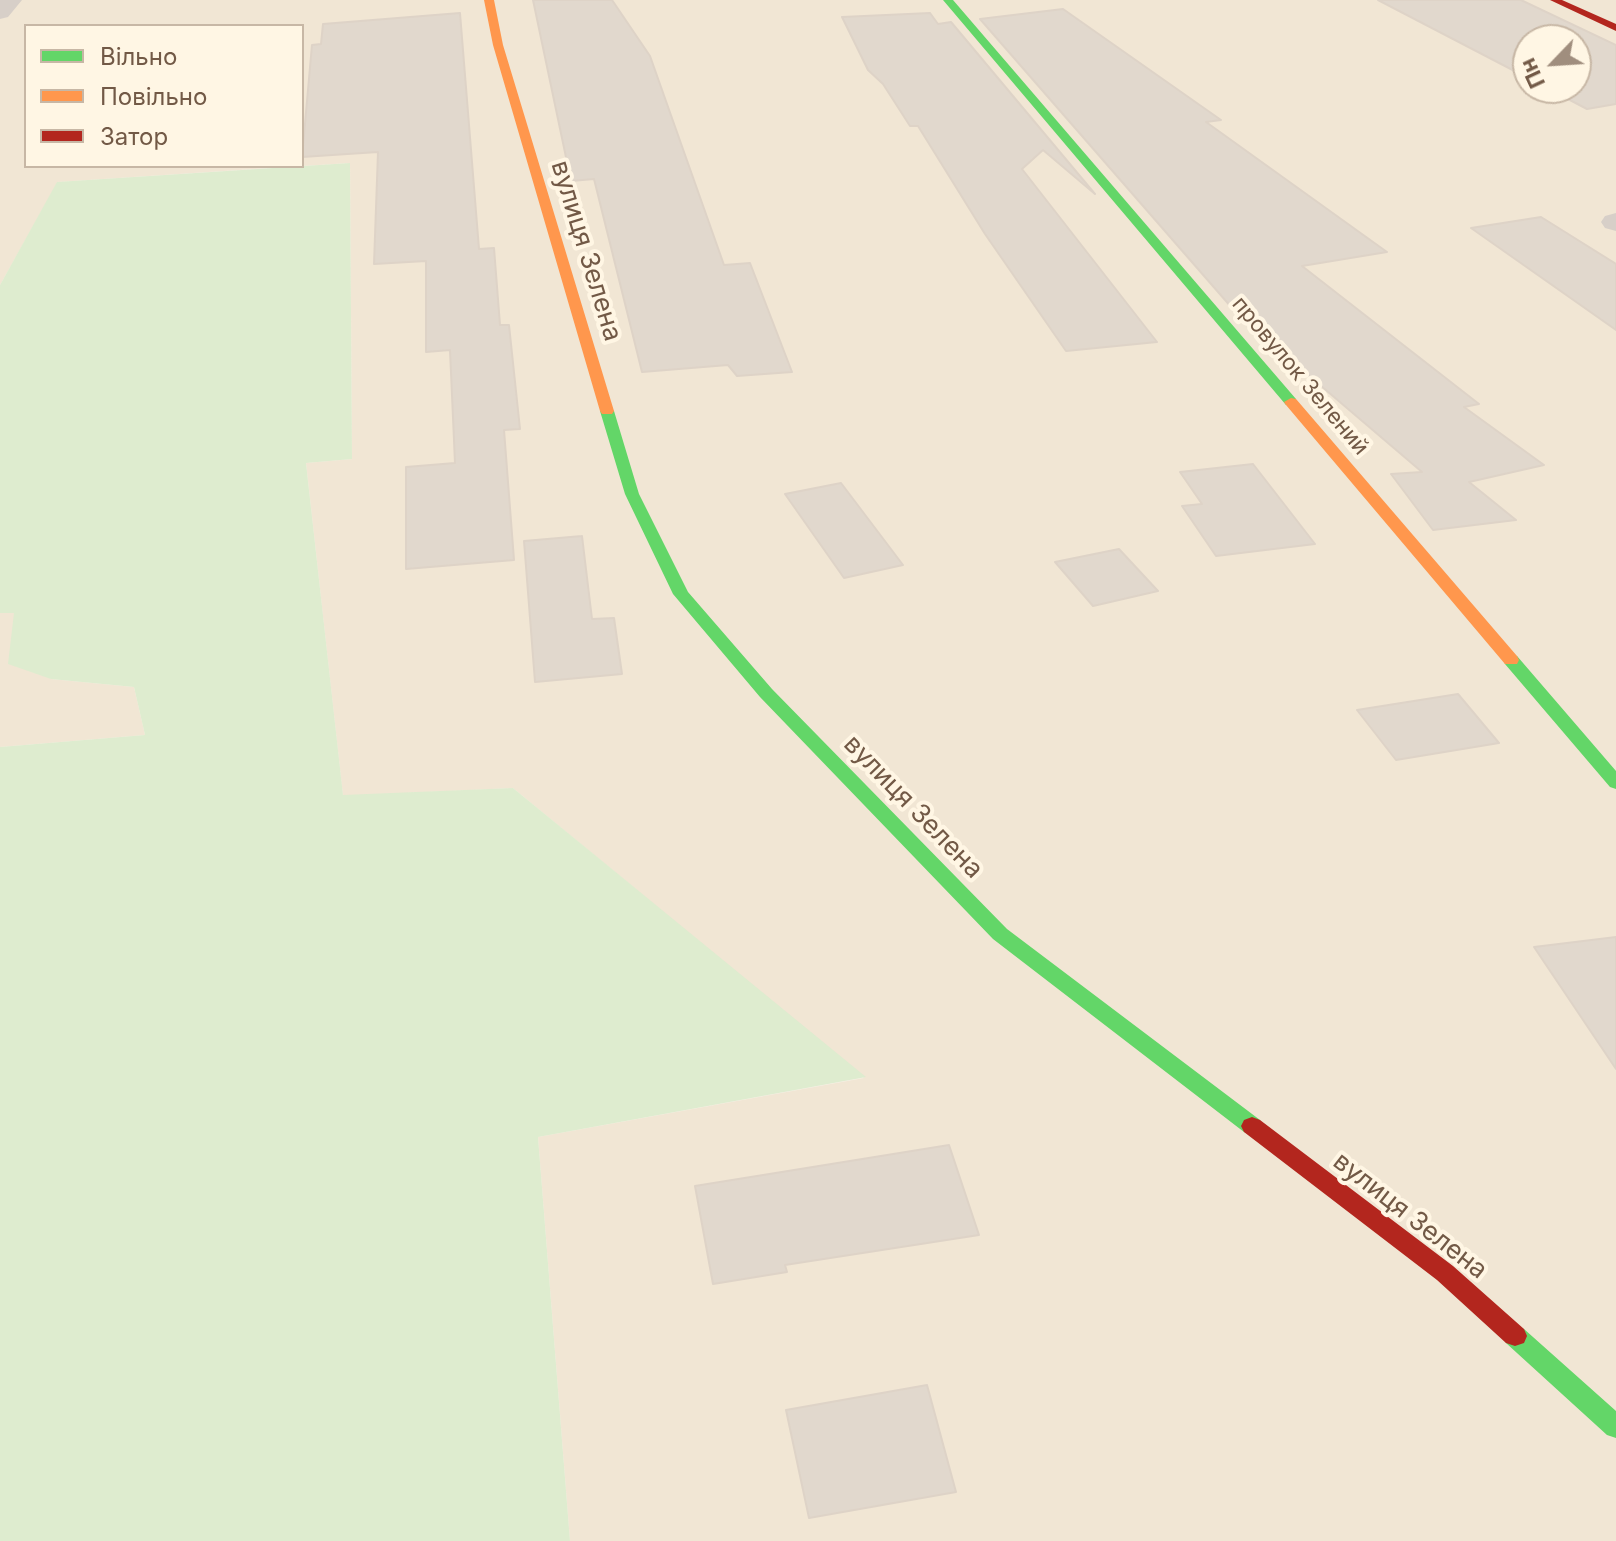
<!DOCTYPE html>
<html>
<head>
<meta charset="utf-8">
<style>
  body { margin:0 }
  #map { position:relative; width:1616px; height:1541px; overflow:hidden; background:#f5f0e5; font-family:Inter,sans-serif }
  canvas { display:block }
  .legend { position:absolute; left:24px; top:24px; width:280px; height:144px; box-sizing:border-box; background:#fff6e4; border:2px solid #c7b7a5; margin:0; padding:10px 14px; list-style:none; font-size:24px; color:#725946 }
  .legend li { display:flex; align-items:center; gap:16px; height:40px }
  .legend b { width:40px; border:2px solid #c7b7a5 }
  .north { position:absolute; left:1512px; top:24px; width:80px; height:80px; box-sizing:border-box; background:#fff6e4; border:2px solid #c7b7a5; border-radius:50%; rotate:245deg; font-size:22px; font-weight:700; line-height:32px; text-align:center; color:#725946 }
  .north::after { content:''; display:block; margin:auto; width:28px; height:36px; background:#a08e7e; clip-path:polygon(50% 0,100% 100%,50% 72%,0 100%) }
</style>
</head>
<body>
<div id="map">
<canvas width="1616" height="1541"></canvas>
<ul class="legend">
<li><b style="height:10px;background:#63d668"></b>Вільно</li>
<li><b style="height:10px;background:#ff974d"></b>Повільно</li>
<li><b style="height:10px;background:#b3261e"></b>Затор</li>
</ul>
<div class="north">Пн</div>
</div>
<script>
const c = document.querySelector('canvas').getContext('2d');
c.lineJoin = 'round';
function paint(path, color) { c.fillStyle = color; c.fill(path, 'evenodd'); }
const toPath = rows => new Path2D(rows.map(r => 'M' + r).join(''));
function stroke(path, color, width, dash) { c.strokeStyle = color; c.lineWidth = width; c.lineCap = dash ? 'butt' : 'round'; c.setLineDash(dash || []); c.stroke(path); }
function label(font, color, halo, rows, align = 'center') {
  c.font = font + ' Inter,sans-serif'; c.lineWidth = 8; c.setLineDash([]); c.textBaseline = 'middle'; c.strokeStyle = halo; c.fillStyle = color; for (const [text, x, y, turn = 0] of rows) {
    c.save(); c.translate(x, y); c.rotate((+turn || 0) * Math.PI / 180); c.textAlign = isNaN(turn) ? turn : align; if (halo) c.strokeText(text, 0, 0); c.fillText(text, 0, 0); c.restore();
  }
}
const residential = toPath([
  [9,0,1616,0,1616,1541,570,1541,538,1137,864,1078,513,788,343,796,306,463,352,459,350,163,302,166,302,26,26,26,26,166,299,166,58,182,0,285,0,9],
  [1528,40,1576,40,1576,88,1528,88],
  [15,612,51,679,134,687,145,735,0,747,0,613]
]);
const green = toPath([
  [350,163,352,459,306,463,343,795,513,788,866,1077,538,1137,570,1541,0,1541,0,747,145,735,134,687,51,679,8,664,14,613,0,613,0,285,57,182]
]);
const building = toPath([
  [533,0,612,0,650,56,724,265,750,263,792,372,737,376,728,365,642,372,594,179,571,181,533,0],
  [1378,0,1521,0,1616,45,1616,104,1587,109,1547,88,1576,88,1576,40,1528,40,1528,78,1378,0],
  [1063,9,1221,120,1206,122,1387,252,1302,266,1479,404,1464,407,1544,465,1469,482,1516,520,1433,530,1391,474,1422,472,1239,316,980,19,1063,9],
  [460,13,479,249,494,248,500,325,509,325,520,429,504,430,514,560,406,569,406,467,455,463,450,350,426,352,426,261,374,264,378,152,302,157,312,45,321,44,323,24,460,13],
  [930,13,938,24,951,22,1095,194,1043,150,1022,169,1157,342,1066,351,985,234,918,126,910,126,883,84,868,70,842,17,930,13],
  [1541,217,1616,264,1616,330,1471,228,1541,217],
  [1253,464,1315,544,1216,556,1182,506,1202,504,1180,472,1253,464],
  [841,483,903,565,844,578,785,494,841,483],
  [582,536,592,619,614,618,622,674,535,682,524,541,582,536],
  [1119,549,1158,591,1093,606,1055,562,1119,549],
  [1458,694,1499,743,1396,760,1357,710,1458,694],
  [1616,937,1616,1069,1534,947,1616,937],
  [949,1145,979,1235,785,1265,787,1272,713,1284,695,1186,949,1145],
  [927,1385,956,1492,809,1518,786,1410,927,1385]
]);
const street = toPath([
  [0,0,22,0,8,17,0,19,0,0],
  [1616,213,1616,231,1605,228,1601,222,1605,216,1616,213]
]);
const fast = toPath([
  [943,0,953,0,1296,399,1296,405,1286,405,943,0],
  [607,407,614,411,639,494,688,592,772,689,1007,929,1260,1120,1263,1126,1260,1132,1252,1135,1244,1132,993,939,760,697,673,594,625,494,600,411,607,407],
  [1511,655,1517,656,1616,771,1616,789,1610,787,1505,664,1503,660,1511,655],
  [1515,1326,1524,1329,1616,1411,1616,1438,1607,1435,1506,1343,1503,1336,1506,1329,1515,1326]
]);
const slow = toPath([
  [484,0,494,0,503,45,614,411,612,414,602,414,600,411,493,45,484,0],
  [1291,398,1296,399,1517,656,1519,660,1517,664,1505,664,1286,405,1284,402,1291,398]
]);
const jam = toPath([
  [1550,0,1562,0,1616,24,1616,31,1550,0],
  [1252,1117,1260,1120,1453,1266,1524,1329,1527,1336,1524,1343,1515,1346,1506,1343,1437,1280,1244,1132,1241,1126,1244,1120,1252,1117]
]);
const farStreetnames = [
  ["провулок Зелений",1300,376,50]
];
const streetNames = [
  ["вулиця Зелена",586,251,73],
  ["вулиця Зелена",913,807,46],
  ["вулиця Зелена",1410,1216,38]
];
paint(residential, '#f1e6d4');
paint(green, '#deeccf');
paint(building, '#e1d8cd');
stroke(building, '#ded3c7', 2);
paint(street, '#d7cfc8');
paint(fast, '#63d668');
paint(slow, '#ff974d');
paint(jam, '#b3261e');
label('22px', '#725946', '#fff6e4', farStreetnames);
label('26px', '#725946', '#fff6e4', streetNames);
</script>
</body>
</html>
